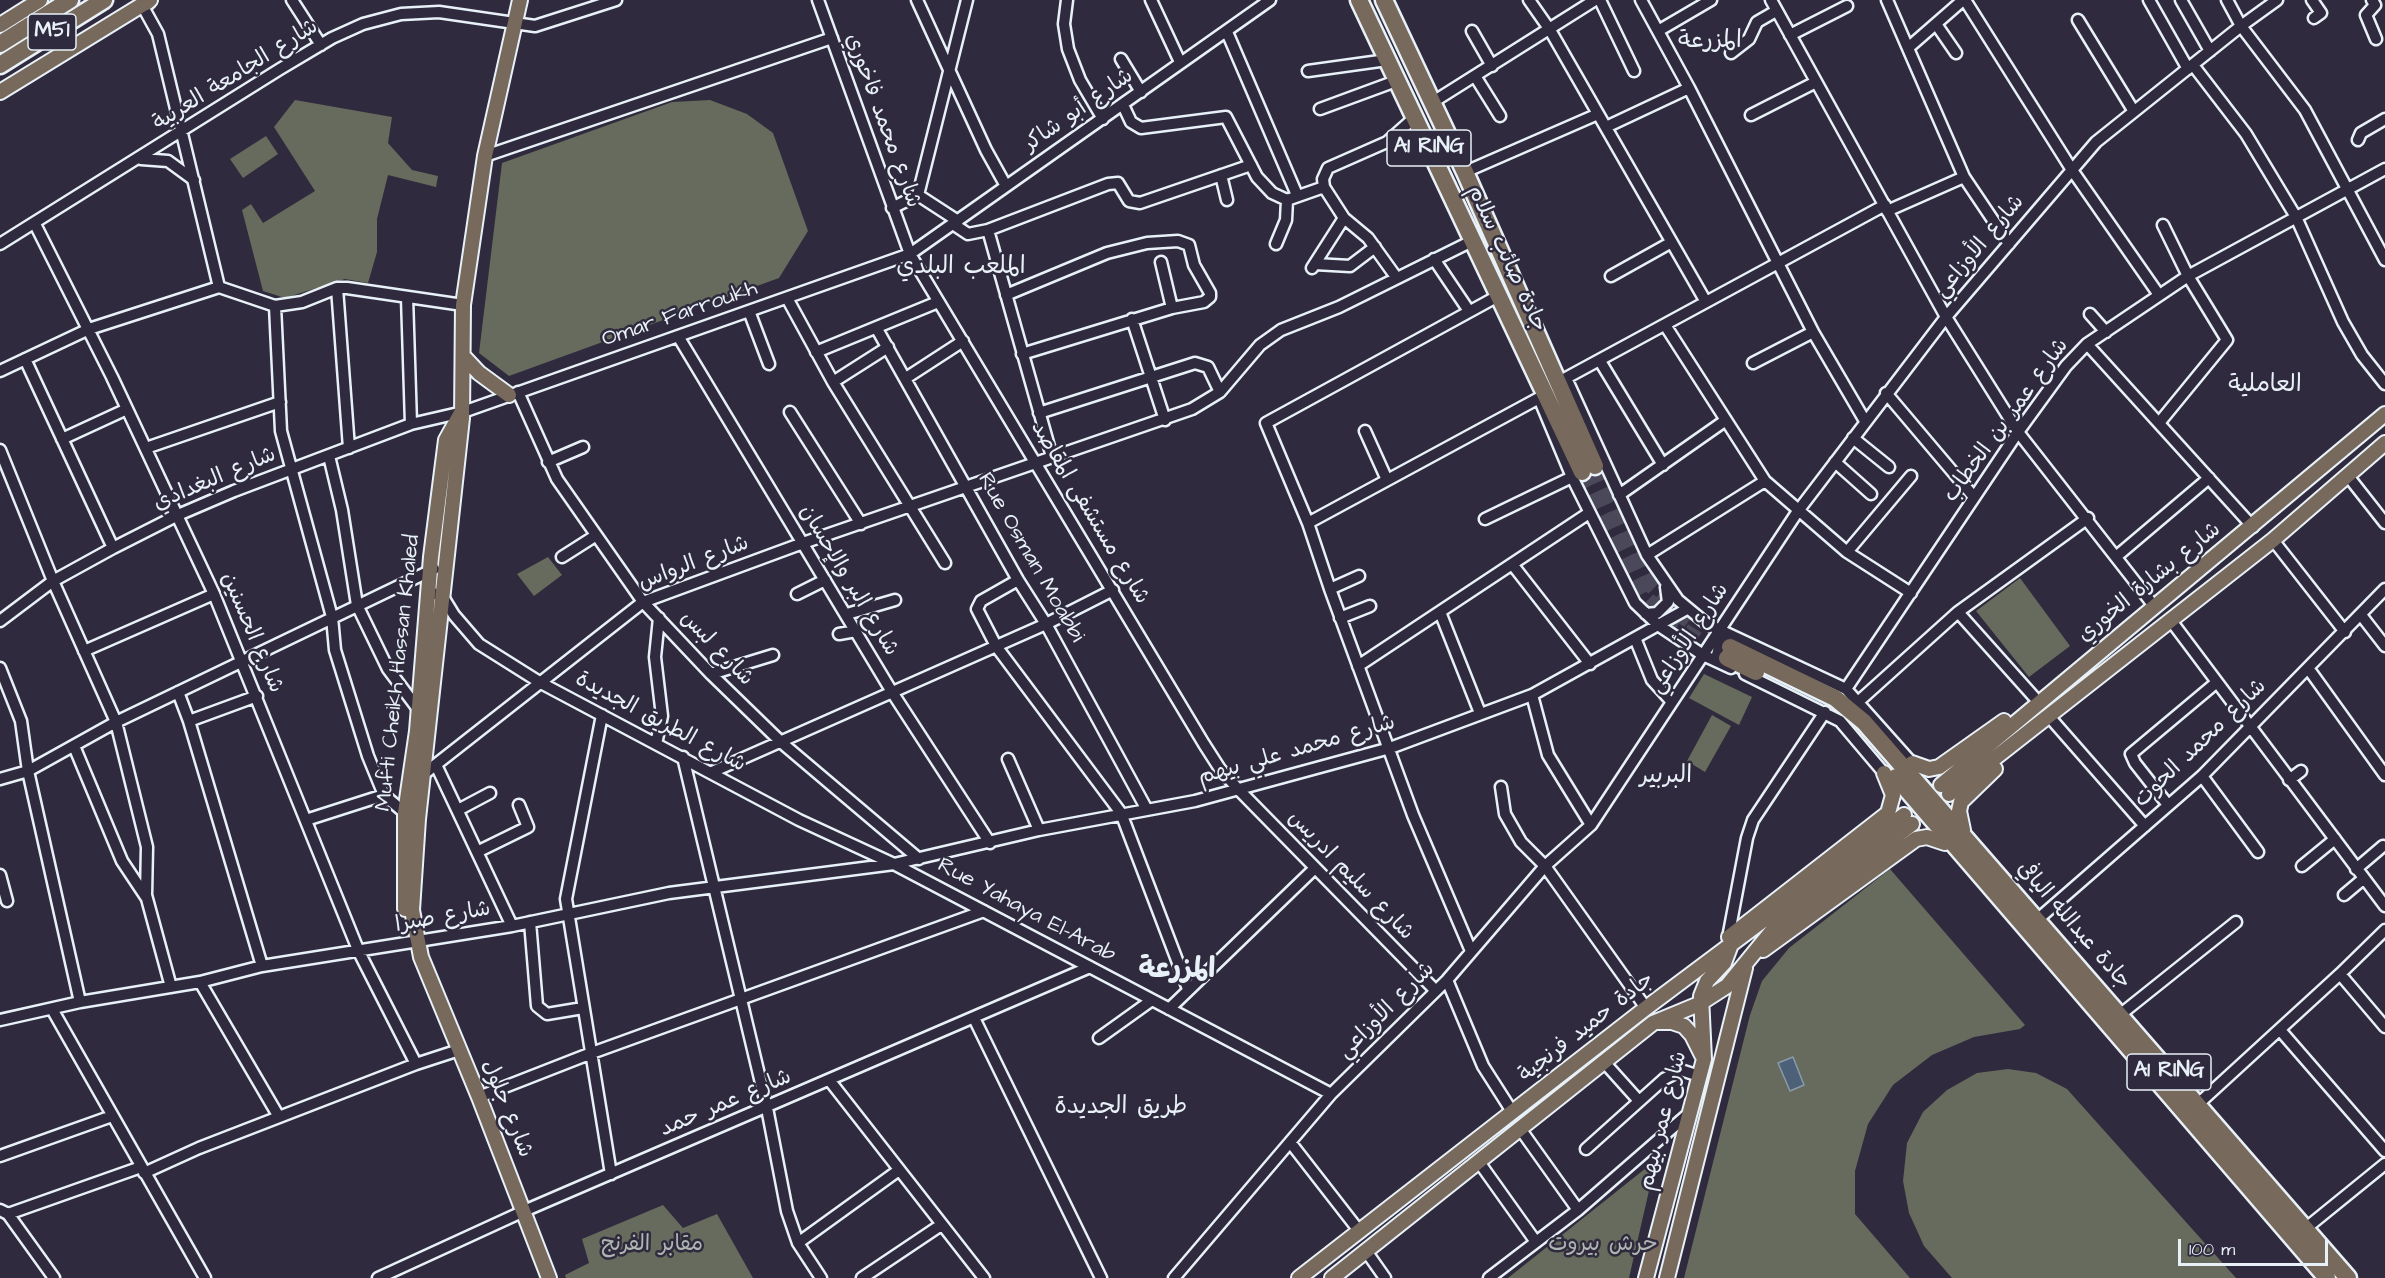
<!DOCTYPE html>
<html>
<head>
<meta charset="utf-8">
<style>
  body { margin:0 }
  #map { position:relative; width:2385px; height:1278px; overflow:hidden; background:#2f2a3d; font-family:"Architects Daughter",sans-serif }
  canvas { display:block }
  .scale { position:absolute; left:2178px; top:1239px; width:150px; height:27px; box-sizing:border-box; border:3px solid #e8f1f8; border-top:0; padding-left:8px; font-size:18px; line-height:21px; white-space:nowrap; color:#e8f1f8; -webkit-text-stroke:4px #2f2a3d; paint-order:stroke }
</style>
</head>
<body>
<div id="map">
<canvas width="2385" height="1278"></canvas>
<div class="scale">100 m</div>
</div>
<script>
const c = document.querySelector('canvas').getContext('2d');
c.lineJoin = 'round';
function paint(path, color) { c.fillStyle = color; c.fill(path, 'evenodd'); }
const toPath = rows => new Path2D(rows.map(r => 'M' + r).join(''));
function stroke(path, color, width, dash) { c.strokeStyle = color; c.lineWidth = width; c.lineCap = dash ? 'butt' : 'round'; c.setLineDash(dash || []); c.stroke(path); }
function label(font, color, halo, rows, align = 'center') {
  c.font = font + ' "Architects Daughter","Playpen Sans Arabic",sans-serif'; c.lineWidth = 5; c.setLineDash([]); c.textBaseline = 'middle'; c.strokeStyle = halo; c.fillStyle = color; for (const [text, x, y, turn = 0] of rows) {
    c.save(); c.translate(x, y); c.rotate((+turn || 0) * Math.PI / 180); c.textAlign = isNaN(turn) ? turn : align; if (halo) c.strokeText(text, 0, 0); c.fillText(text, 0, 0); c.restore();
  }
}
const green = toPath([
  [295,100,392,117,388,143,412,170,438,176,436,187,388,175,377,219,377,252,368,283,345,279,285,298,263,291,242,210,251,204,263,223,315,191,274,127],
  [710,100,747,114,773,133,808,231,779,278,509,376,479,353,502,163,672,102],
  [266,136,278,154,243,178,230,159],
  [548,557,562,575,534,596,517,574],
  [2020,578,2070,646,2029,677,1976,611],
  [1704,674,1752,697,1739,725,1689,698],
  [1712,715,1731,726,1705,772,1687,761],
  [1890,869,2025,1025,2020,1029,1974,1037,1932,1055,1893,1085,1868,1124,1855,1171,1855,1214,1910,1278,1684,1278,1750,1015,1762,981,1789,948],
  [2008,1069,2036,1073,2067,1089,2236,1278,1952,1278,1924,1246,1909,1213,1903,1181,1907,1143,1923,1112,1947,1090,1977,1073],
  [1656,1160,1629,1278,1508,1278],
  [663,1205,683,1228,717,1214,753,1278,566,1278,565,1275,589,1263,582,1239]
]);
const water = toPath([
  [1793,1057,1804,1085,1790,1091,1778,1063,1793,1057]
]);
const highwayTunnel = toPath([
  [1595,466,1649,583,1678,613,1691,622],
  [1582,472,1644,596,1671,623,1722,655]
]);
const minor = toPath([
  [292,0,321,45],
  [818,0,910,254,1204,744,1220,769,1238,789,1435,990],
  [917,0,986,150,1006,186],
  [1067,0,1064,24,1068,49,1080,80,1103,119],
  [1151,0,1180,62],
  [1529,0,1550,30,1706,302],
  [1600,0,1634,71],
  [1641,0,1689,88,1813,332,1865,421],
  [1771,0,1946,317,2018,432,2154,606],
  [1887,0,1964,177,2009,244],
  [1965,0,2072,170,2159,295],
  [2149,0,2188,69],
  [2181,0,2210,51],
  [2227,0,2241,26,2305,110,2385,260],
  [2312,0,2321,13,2314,18],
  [2372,0,2375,5,2366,15,2376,39],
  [142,5,158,34,219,287],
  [2078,20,2133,110],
  [1936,24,1956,53],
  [1472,31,1492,66],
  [1658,31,1711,0],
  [1227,32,1297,195],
  [1790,35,1847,6],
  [1908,48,1963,0],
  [1731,53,1749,39,1757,22,1776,11],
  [1121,59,1141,92],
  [2193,65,2246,134,2296,217,2343,322,2362,355,2385,384],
  [1308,71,1387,60],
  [1475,76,1500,116],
  [1433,102,1595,0],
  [1123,105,1131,122,1141,128,1226,117,1257,177,1272,193,1287,200,1324,187],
  [1320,109,1396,81],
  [1751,115,1816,82],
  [1606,127,1689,88],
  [2358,140,2361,133,2385,119],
  [485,156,832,38],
  [141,159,168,161,194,180],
  [1465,172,1598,114],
  [1221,175,1227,200],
  [918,195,958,221],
  [1885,205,1566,378,1647,555,1678,600,1707,624,1846,689,1912,763],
  [892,208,918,195,967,0],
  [1887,211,1964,177],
  [35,224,112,377,214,594,359,952,416,1064],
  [953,224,968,234,988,230,1052,457],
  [988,230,1108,184,1118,183,1129,201,1140,203,1251,165],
  [0,244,280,69,332,38,363,24,401,14,439,12,535,26,616,0],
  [1276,244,1286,220,1287,200],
  [1434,259,1469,311],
  [1161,262,1172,308],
  [1315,264,1350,266,1375,247],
  [1312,268,1344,218],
  [1611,276,1670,243],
  [1396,277,1368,238,1344,218,1324,187,1323,179,1328,168,1387,142,1414,118],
  [337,288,349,448],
  [1006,295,1107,253,1147,243,1178,241,1189,245,1194,265,1210,293,1210,297,1204,302,1172,308,1022,354],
  [407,297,411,424],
  [787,298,833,382,945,563],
  [275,306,281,431,332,617,335,650,368,756,384,795,405,813],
  [749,311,769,364],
  [2090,314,2106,332],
  [1132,319,1165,420],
  [1665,325,1765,481,1847,552,1911,593],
  [877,329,1018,580,1046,624,1146,808],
  [678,336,892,692,990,843],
  [2087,344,2253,527],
  [816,352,938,302],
  [25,359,113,548],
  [1600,361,1663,465],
  [1753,363,1813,332],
  [0,371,89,329,219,287,275,306,302,302,337,288,347,288,463,305],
  [906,378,963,341],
  [833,382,888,347],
  [518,392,557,479,643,602,711,674,782,743,919,859],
  [1886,393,1974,497],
  [790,412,861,524],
  [1039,413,1195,363,1208,367,1220,392],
  [2159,423,2227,340,2188,276,2163,225],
  [1365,431,1387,480],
  [1853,438,1889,467],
  [62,439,127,409],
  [146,448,280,402],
  [0,450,53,581,116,722,147,847,146,895,171,987],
  [329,456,342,510,357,605,388,669,418,709],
  [548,462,583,447],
  [1835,462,1871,494],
  [2348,476,2385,523],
  [1619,495,1726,420],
  [1485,519,1572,477],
  [1308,523,1539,398,1572,477,1635,603,1658,625,1703,655,1731,668],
  [2273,540,2345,632],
  [1847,552,1911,476],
  [1647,555,1765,481],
  [2117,556,2209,478],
  [562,557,595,536],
  [1512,564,1590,664],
  [1018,580,981,601,977,609,996,646,1121,813,1188,989],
  [1330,589,1359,576],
  [428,591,443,597,454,615,479,644,541,683,799,820,894,864,1331,1094],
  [797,594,825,580],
  [1440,612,1480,713],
  [1958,612,2034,697],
  [847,614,895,600],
  [1646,614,1657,613,1668,602,1666,587],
  [2361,615,2385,646],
  [1340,618,1370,606],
  [0,621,53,581,113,548,178,515,234,491,411,424,463,412,910,254,1270,0],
  [2172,622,2385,906],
  [839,634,856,631],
  [1635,638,1652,680,1672,702],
  [84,651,214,594],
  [1723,664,1717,655,1720,643,1725,638,1735,638],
  [1358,666,1589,513],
  [0,668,21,721,28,771,80,1002],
  [2308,668,2385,775],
  [711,674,773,655],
  [1745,674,1840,721,1884,773],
  [1846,689,2018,432,2066,366,2087,344,2188,276,2385,169],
  [178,692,189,721,262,966],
  [1532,695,1548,755,1591,825],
  [1858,702,1958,612,2088,518],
  [602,715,566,899,611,1174],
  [189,721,257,696],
  [2053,721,2145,826],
  [656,744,662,716,655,657,659,618],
  [74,746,122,861,146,897],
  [683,757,767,1108,787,1211,798,1243,821,1278],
  [1008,759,1039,830],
  [436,765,512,926],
  [712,772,1046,624,1113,590],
  [2202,776,2258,852],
  [420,777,643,602,803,543,1192,409,1220,392,1260,345,1281,330,1339,307,1474,240],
  [0,779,28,771,116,722,434,569],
  [2289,780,2301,771],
  [1501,787,1505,814,1521,842,1545,866,1646,1008],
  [2168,805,2135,763,2131,754,2217,682],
  [458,810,490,793],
  [306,820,384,795],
  [477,852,528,827,519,805],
  [2302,866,2335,839],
  [2356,869,2383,846],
  [0,875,7,901],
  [2344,895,2363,879],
  [2037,920,2202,776,2385,589],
  [530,922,537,1006,547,1014,583,1008],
  [1728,938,1747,838,1753,820,1825,712],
  [1471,951,1413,815,1330,589,1308,523,1266,423,1498,296],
  [2340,974,2385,1027],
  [1447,980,1483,1066,1513,1113],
  [200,982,279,1117],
  [52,1009,205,1278],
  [1169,1009,1314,869],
  [2121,1014,2236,922],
  [974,1018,1101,1278],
  [0,1020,80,1002,200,982,262,966,512,926,669,893,894,864,1039,830,1195,801,1390,748,1532,695,1687,609],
  [2280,1030,2385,1151],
  [1099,1038,1152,1000],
  [1604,1062,1639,1101],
  [830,1081,984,1278],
  [479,1097,589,1054,984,911],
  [2197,1105,2340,974,2385,930],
  [1521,1130,1578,1210],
  [1290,1142,1360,1232],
  [1586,1149,1664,1079,1681,1070,1699,1076],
  [0,1156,112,1116],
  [1479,1162,1536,1242],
  [144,1173,199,1148,416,1064,459,1050],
  [0,1210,8,1214,54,1278],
  [8,1214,141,1167],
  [2305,1229,2385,1164],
  [798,1243,899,1170],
  [1366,1251,1385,1278],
  [378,1278,524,1211,1090,967],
  [862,1278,941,1225],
  [1174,1278,1331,1094,1447,980,1545,866,1591,825,1798,511,1946,317,2096,142,2241,26,2277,0],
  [1489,1278,1578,1210,1686,1116]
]);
const major = toPath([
  [520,0,485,156,463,305,462,418,418,819,412,910,421,957,479,1097,549,1278],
  [0,25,40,0],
  [0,92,150,0],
  [463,356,479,373,509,395],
  [1912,763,1929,769,1939,767,2004,721],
  [1941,785,2385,414],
  [1949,794,2273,540,2385,443],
  [1963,830,1959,811,1961,802,1995,769],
  [405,909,405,813,417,731,431,557,446,440,461,413],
  [1729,937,1888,813,1893,795,1884,773],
  [1763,950,1916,839,1927,837,1945,843],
  [1658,1022,1672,1022,1684,1026,1692,1035,1702,1055],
  [1299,1278,1646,1008,1904,815],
  [1332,1278,1653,1023,1699,1004,1727,986,1772,931,1912,824],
  [1646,1278,1704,1059,1701,996,1707,981,1724,963,1730,947],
  [1667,1278,1745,968]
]);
const highway = toPath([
  [1359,0,1582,472],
  [1384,0,1465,172,1595,466],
  [146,2,148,0],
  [0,44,70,0],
  [0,65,104,0],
  [1730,647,1835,698,1864,722,2348,1278],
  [1727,658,1756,672],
  [1896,777,2327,1278]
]);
const shields = [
  [52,32,48],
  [1429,148,84],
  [2169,1072,84]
];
const shieldNames = [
  ["M51",52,32],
  ["A1 RING",1429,148],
  ["A1 RING",2169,1072]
];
const streetNames = [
  ["شارع الجامعة العربية",236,76,-32],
  ["شارع أبو شاكر",1079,111,-35],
  ["شارع محمد فاخوري",882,121,70],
  ["شارع الأوزاعي",1980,247,-50],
  ["جادة صائب سلام",1506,259,65],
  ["Omar Farroukh",680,315,-19],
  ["شارع عمر بن الخطاب",2007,421,-54],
  ["شارع البغدادي",215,480,-23],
  ["شارع مستشفى المقاصد",1089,513,59],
  ["Rue Osman Moabbi",1030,558,60],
  ["شارع الرواس",694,564,-21],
  ["شارع البر والإحسان",848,581,59],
  ["شارع بشارة الخوري",2150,583,-39],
  ["شارع الحسنين",251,633,67],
  ["شارع الأوزاعي",1690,639,-57],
  ["شارع لبس",716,649,46],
  ["Mufti Cheikh Hassan Khaled",399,673,-84],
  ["شارع الطريق الجديدة",660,723,28],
  ["شارع محمد الحوت",2201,744,-44],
  ["شارع محمد علي بيهم",1297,751,-16],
  ["شارع سليم ادريس",1350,876,46],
  ["Rue Yahaya El-Arab",1026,911,28],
  ["شارع صبرا",443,918,-10],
  ["جادة عبدالله اليافي",2073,926,49],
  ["شارع الأوزاعي",1387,1011,-45],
  ["جادة حميد فرنجية",1587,1028,-38],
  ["شارع عمر حمد",726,1104,-23],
  ["شارع جلول",506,1109,68],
  ["شارع عمر بيهم",1664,1121,-76]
];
const parkNames = [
  ["مقابر الفرنج",652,1245],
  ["حرش بيروت",1603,1245]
];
const neighbourhoodNames = [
  ["المزرعة",1710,42],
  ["الملعب البلدي",961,268],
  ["العاملية",2265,386],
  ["البربير",1666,777],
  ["طريق الجديدة",1121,1108]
];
const districtNames = [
  ["المزرعة",1177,971]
];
paint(green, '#676b5d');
paint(water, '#4c6077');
stroke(water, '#8a9aab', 1.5);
stroke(highwayTunnel, '#4b4859', 16, [16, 8]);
stroke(minor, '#e8f1f8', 15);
stroke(major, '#e8f1f8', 18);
stroke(highway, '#e8f1f8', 21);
stroke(minor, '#2f2a3d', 10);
stroke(major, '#77695c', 14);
stroke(highway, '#77695c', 16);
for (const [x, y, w] of shields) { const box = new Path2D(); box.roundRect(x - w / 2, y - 18, w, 36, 4.5); c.fillStyle = '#2f2a3d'; c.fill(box); stroke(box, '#e8f1f8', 1.5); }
label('bold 21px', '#e8f1f8', null, shieldNames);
label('22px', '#e8f1f8', '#2f2a3d', streetNames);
label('22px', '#aeb5b2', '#2f2a3d', parkNames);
label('24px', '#e8f1f8', '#2f2a3d', neighbourhoodNames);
label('bold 28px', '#e8f1f8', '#2f2a3d', districtNames);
</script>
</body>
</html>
